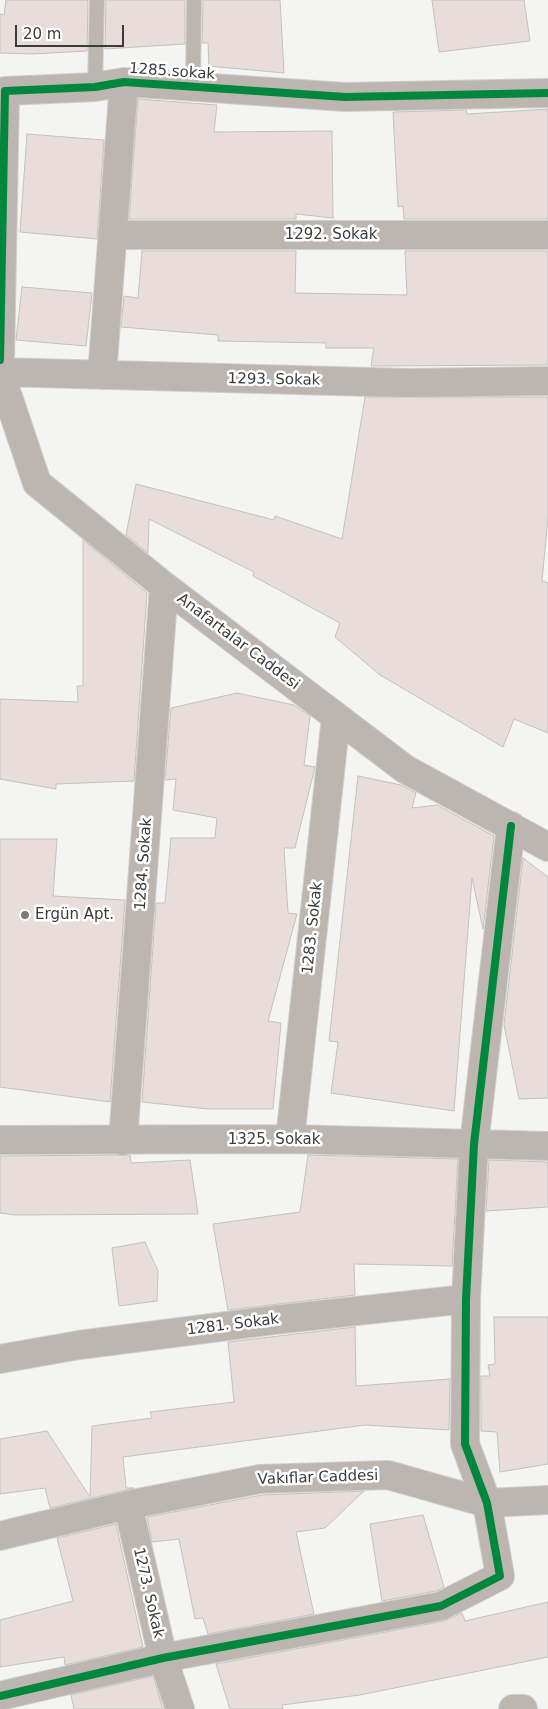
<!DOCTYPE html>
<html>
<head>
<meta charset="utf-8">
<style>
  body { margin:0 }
  #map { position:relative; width:548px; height:1709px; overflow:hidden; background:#f4f4f2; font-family:"DejaVu Sans",sans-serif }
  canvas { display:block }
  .scale { position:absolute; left:15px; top:25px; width:109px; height:22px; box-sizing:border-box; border:2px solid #3b3b3a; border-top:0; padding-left:6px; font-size:15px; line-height:18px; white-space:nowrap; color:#3b3b3a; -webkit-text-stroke:4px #fff; paint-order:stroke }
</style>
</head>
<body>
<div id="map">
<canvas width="548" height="1709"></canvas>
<div class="scale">20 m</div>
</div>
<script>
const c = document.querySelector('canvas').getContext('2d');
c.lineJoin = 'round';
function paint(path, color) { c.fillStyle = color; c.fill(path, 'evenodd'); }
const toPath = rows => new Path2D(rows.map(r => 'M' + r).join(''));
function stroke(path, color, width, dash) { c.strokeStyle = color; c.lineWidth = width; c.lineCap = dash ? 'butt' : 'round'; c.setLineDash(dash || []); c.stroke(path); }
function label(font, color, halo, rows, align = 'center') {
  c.font = font + ' "DejaVu Sans",sans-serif'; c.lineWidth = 5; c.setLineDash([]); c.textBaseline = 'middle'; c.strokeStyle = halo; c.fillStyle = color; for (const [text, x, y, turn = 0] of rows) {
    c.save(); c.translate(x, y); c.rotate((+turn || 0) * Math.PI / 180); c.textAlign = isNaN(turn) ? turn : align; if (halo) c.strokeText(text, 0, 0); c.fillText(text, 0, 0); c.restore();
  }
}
const building = toPath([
  [6,0,88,0,87,51,33,54,0,53,0,14,4,15,6,0],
  [106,0,185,0,185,44,105,49,106,0],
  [203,0,280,0,284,73,209,66,208,43,202,43,203,0],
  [432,0,524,0,530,41,439,52,432,0],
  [138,99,217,105,214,132,332,131,333,218,296,214,296,219,129,219,138,99],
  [548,109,548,219,404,219,403,206,398,207,393,112,466,110,467,114,548,109],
  [27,134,104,140,97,239,20,232,27,134],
  [142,251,296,251,295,293,407,295,405,251,548,251,548,365,371,366,374,348,326,348,326,343,218,341,218,335,121,327,124,296,138,298,142,251],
  [22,287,92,293,86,346,16,340,22,287],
  [365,397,548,397,548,518,542,581,548,583,548,733,514,719,503,747,380,675,335,637,340,623,253,576,254,572,149,519,148,553,126,535,136,484,274,520,275,516,342,539,365,397],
  [83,540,147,593,134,781,56,784,56,789,0,779,0,699,78,702,77,686,83,686,83,540],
  [237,693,294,705,310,716,304,765,315,767,295,848,284,848,288,913,297,914,268,1021,281,1023,273,1109,208,1109,142,1102,156,903,165,903,171,838,215,838,217,818,173,810,176,779,165,780,171,708,237,693],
  [358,776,401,785,416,793,412,808,437,805,494,836,483,929,472,878,454,1111,331,1093,338,1042,329,1041,358,776],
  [0,839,57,839,53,896,125,900,110,1102,0,1087,0,839],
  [523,858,548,877,548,1098,519,1099,504,1025,523,858],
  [118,1155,130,1155,131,1163,190,1160,198,1214,15,1215,0,1213,0,1156,118,1155],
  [308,1155,458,1159,452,1266,354,1264,355,1295,228,1310,213,1224,300,1212,308,1155],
  [489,1160,548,1162,548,1207,486,1211,489,1160],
  [145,1242,158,1271,157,1301,119,1306,112,1248,145,1242],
  [494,1317,548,1317,548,1464,500,1472,497,1432,481,1431,481,1376,490,1376,488,1365,495,1364,494,1317],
  [355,1327,356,1386,450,1379,449,1430,365,1425,123,1457,126,1488,134,1488,50,1508,45,1488,0,1494,0,1439,47,1431,90,1497,92,1426,152,1418,150,1412,234,1402,228,1342,355,1327],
  [364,1491,325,1528,296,1532,314,1614,208,1634,203,1618,195,1619,179,1539,152,1542,147,1517,262,1495,364,1491],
  [423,1515,444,1587,436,1591,382,1601,370,1524,423,1515],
  [116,1524,143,1647,65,1665,64,1657,0,1667,0,1620,73,1601,57,1538,116,1524],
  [548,1602,548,1657,360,1695,282,1705,283,1709,230,1709,216,1664,444,1621,462,1613,465,1621,548,1602],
  [153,1676,163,1709,74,1709,71,1695,153,1676]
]);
const lane = toPath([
  [95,87,97,0],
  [193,88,194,0]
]);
const street = toPath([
  [113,235,548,235],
  [0,360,5,91,95,87,124,82,345,97,548,93],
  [0,372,408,383,548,381],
  [0,373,37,483,164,586,405,769,548,847],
  [102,375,124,82],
  [290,1139,336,717],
  [0,1140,290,1139,548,1146],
  [123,1141,164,586],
  [0,1359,79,1345,274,1320,466,1299],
  [128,1505,163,1658,180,1709],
  [0,1536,128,1505,260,1479,388,1475,487,1503,548,1500],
  [0,1696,163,1658,441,1606,500,1576,487,1503,465,1444,466,1299,474,1144,511,826],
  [513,1709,523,1709]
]);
const cycleway = toPath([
  [0,360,5,91,95,87,124,82,345,97,548,93],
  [0,1696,163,1658,441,1606,500,1576,487,1503,465,1444,466,1299,474,1144,511,826]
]);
const markers = [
  [25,915,5,"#7c7c7a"]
];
const streetNames = [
  ["1285.sokak",172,72,4],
  ["1292. Sokak",331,235],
  ["1293. Sokak",274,380,1],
  ["Anafartalar Caddesi",238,642,37],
  ["1284. Sokak",144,864,-86],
  ["1283. Sokak",313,928,-84],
  ["1325. Sokak",274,1140],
  ["1281. Sokak",233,1325,-7],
  ["Vakıflar Caddesi",318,1478,-2],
  ["1273. Sokak",148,1593,77]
];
const poiNames = [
  ["Ergün Apt.",35,915]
];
paint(building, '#e8dddb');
stroke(building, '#c2c1c0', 1);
stroke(lane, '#cfcfcd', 16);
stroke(street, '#cfcfcd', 30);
stroke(lane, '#bdb5af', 14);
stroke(street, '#bdb5af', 28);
stroke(cycleway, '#00873e', 8);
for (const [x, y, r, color] of markers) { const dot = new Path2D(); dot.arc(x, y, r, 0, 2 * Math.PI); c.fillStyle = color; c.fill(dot); stroke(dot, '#fff', 2); }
label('15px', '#3b3b3a', '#fff', streetNames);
label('15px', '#3b3b3a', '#fff', poiNames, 'left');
</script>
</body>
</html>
